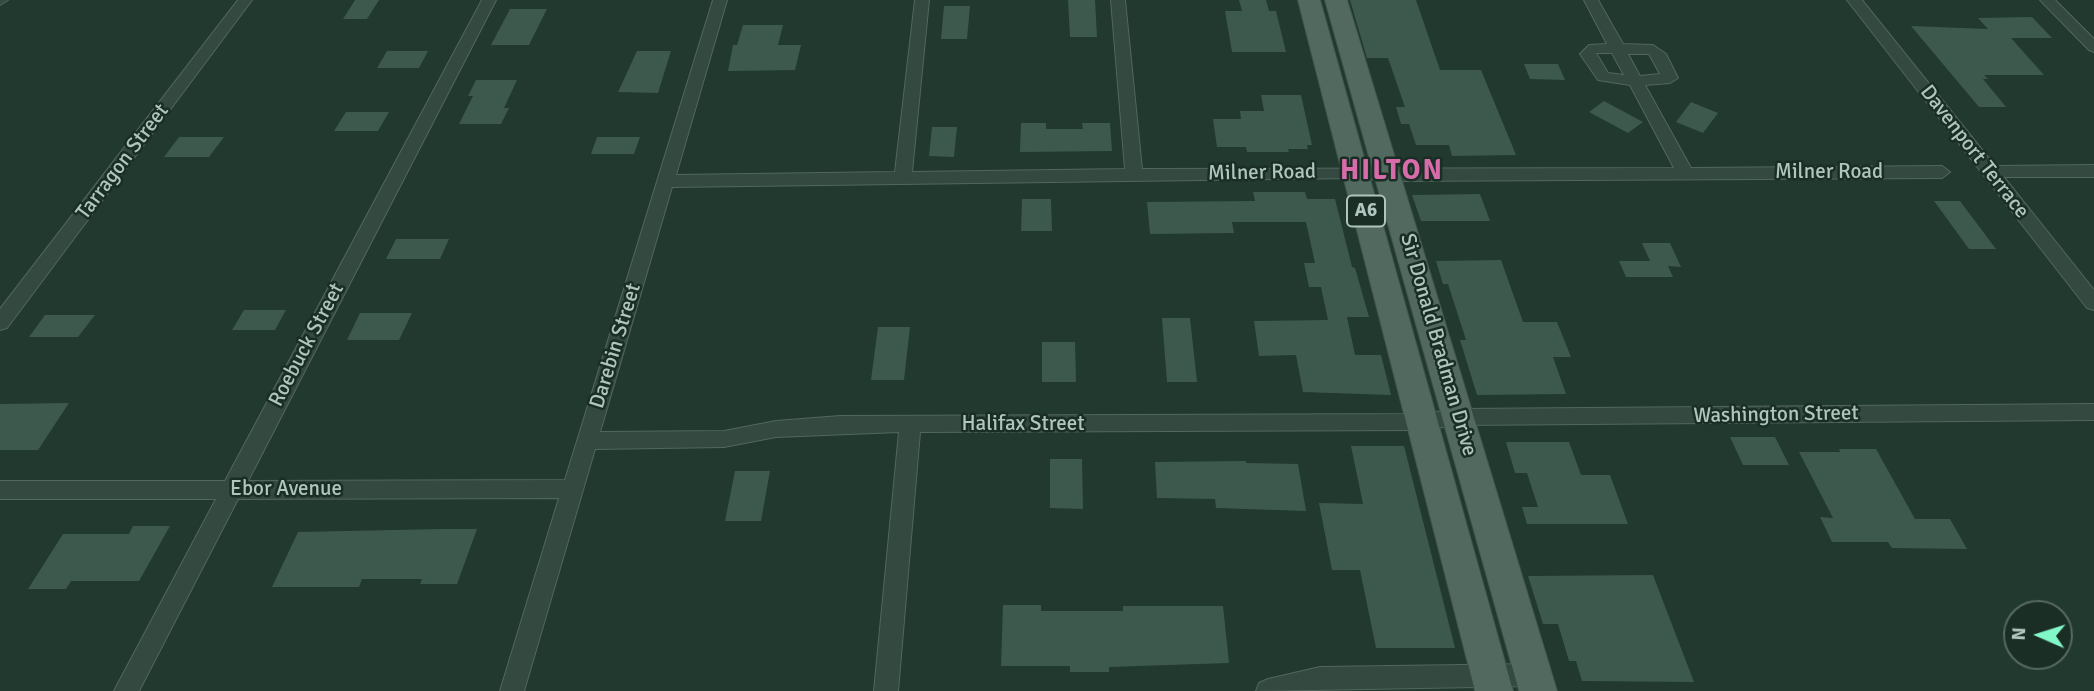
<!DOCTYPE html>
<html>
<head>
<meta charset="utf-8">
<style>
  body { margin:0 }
  #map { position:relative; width:2094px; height:691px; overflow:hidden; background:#21392e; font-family:Signika,sans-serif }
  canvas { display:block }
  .north { position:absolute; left:2003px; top:600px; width:70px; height:70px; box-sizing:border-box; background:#1a2e25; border:2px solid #566a62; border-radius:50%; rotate:273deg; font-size:19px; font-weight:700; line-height:28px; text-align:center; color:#afc5bd }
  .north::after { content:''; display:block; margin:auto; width:24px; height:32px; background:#82f8c9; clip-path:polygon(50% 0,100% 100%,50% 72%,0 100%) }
</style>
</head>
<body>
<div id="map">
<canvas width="2094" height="691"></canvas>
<div class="north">N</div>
</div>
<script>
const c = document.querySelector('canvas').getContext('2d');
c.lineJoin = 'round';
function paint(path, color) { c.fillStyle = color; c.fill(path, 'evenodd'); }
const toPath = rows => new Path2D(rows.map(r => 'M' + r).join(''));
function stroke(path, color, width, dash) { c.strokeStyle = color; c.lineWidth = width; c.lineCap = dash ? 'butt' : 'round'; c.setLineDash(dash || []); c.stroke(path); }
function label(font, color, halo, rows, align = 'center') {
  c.font = font + ' Signika,sans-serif'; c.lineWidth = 5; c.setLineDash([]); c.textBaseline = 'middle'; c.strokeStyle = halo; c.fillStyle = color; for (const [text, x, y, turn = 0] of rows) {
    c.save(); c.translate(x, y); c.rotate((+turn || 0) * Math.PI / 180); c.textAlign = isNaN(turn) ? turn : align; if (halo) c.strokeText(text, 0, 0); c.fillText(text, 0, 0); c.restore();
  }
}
const building = toPath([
  [355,0,379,0,367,19,343,19],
  [1068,0,1095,0,1097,37,1070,37],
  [1239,0,1266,0,1269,11,1276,11,1286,52,1232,52,1225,11,1242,11],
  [1350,0,1416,0,1440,70,1481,70,1516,155,1452,156,1449,145,1416,145,1409,124,1401,124,1396,107,1405,107,1388,58,1367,58],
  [944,6,970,6,967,39,941,39],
  [510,9,547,9,529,45,491,45],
  [2032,17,2052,38,2011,38,2044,75,1984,75,1988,79,1983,79,2006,107,1979,107,1911,26,1988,29,1978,18],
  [743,25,783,25,778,45,801,45,795,70,728,71,733,45,737,45],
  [387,51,428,51,419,68,377,68],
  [637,51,671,51,658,93,618,92],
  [1524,64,1558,64,1565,80,1530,79],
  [476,80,517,80,504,108,509,108,501,124,459,124,473,96,468,96],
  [1261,95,1301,95,1312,145,1307,145,1308,149,1288,149,1289,152,1247,152,1246,147,1217,147,1213,119,1241,119,1240,111,1264,111],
  [1604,101,1643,122,1628,133,1589,112],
  [1691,102,1718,113,1703,133,1676,122],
  [346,112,389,112,378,131,334,131],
  [1021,123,1046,123,1046,129,1083,129,1082,123,1110,123,1112,151,1020,152],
  [932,127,957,127,954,157,929,156],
  [179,137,224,137,209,157,164,157],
  [597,137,640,137,634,154,591,154],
  [1253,192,1305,192,1307,199,1335,199,1352,267,1355,268,1369,317,1347,317,1355,355,1381,355,1391,395,1303,392,1296,355,1259,356,1254,321,1328,320,1321,287,1309,287,1304,263,1315,263,1306,222,1232,222,1234,233,1150,234,1147,202,1255,201],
  [1480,194,1490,221,1421,221,1412,195],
  [1022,199,1051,199,1052,231,1021,231],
  [1934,201,1960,201,1996,249,1969,249],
  [396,239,449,239,440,259,386,259],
  [1642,243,1670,243,1681,267,1668,266,1673,277,1626,277,1619,261,1650,261],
  [1501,260,1523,322,1557,322,1571,357,1553,357,1566,394,1477,395,1460,340,1466,340,1448,284,1443,284,1436,261],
  [244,310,286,310,275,330,232,330],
  [360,313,412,313,399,340,347,340],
  [45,315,95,315,78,337,29,337],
  [1162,318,1190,318,1197,382,1167,382],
  [878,327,910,327,904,380,871,380],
  [1042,342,1075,342,1076,382,1042,382],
  [69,403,38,450,0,450,0,404],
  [1730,437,1775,437,1789,465,1743,465],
  [1506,442,1569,442,1581,475,1610,475,1628,524,1527,524,1522,507,1538,507,1527,473,1515,473],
  [1351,446,1404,446,1455,648,1376,648,1360,570,1332,570,1319,503,1363,504],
  [1839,449,1876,449,1915,519,1950,519,1967,549,1892,548,1888,542,1832,542,1820,517,1833,518,1799,452,1840,452],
  [1050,459,1082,459,1083,509,1050,508],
  [1246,461,1246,463,1298,464,1306,511,1216,508,1215,499,1157,498,1155,462],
  [735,471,770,471,761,521,725,521],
  [133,526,170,526,139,581,71,581,66,589,28,589,63,534,129,534],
  [441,529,477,529,457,584,420,584,422,579,362,579,359,587,272,587,298,532],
  [1653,575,1694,682,1582,681,1576,661,1569,661,1558,624,1543,624,1528,576],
  [1003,605,1041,605,1041,611,1123,611,1123,606,1223,606,1229,663,1109,667,1109,672,1070,672,1070,666,1001,666]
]);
const street = toPath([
  [0,0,8,0,0,5,0,0],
  [238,0,252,0,7,328,0,330,0,309,238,0],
  [482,0,496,0,248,481,565,480,713,0,727,0,676,175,895,172,915,0,929,0,912,172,1125,169,1111,0,1125,0,1142,169,1674,168,1630,85,1598,80,1580,54,1589,45,1607,44,1584,0,1598,0,1623,44,1653,45,1666,54,1678,78,1670,83,1645,85,1691,168,1942,166,1950,172,1942,178,1397,181,1356,178,672,187,600,432,724,431,776,421,840,416,1420,414,1459,409,2094,404,2094,420,1459,425,1420,430,920,432,898,691,874,691,899,432,776,437,724,447,595,449,524,691,500,691,559,498,238,499,139,691,114,691,216,499,0,499,0,481,225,481,482,0],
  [1596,53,1612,53,1624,75,1608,73,1596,53],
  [1628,54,1649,54,1660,74,1640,76,1628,54],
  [1847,0,1862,0,1995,166,2094,165,2094,177,2004,177,2094,290,2094,310,2087,308,1847,0],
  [2040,0,2055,0,2094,39,2094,52,2089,50,2040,0],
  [1533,664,1541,667,1545,675,1541,683,1533,686,1256,691,1259,683,1268,679,1320,667,1533,664]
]);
const primary = toPath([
  [1298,0,1320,0,1513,691,1475,691,1298,0],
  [1325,0,1347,0,1557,691,1519,691,1325,0]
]);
const shields = [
  [1366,211,38]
];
const shieldNames = [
  ["A6",1366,211]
];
const streetNames = [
  ["Davenport Terrace",1974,152,52],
  ["Tarragon Street",123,162,-53],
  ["Milner Road",1829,172],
  ["Milner Road",1262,173,-1],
  ["Roebuck Street",307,345,-62],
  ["Sir Donald Bradman Drive",1438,345,74],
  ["Darebin Street",616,346,-73],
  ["Washington Street",1776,415,-1],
  ["Halifax Street",1023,424],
  ["Ebor Avenue",286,489]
];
const districtNames = [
  ["HILTON",1392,172]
];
paint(building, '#3d594d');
stroke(street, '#52675e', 2);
stroke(primary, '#41554d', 2);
paint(street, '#344940');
paint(primary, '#52695f');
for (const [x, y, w] of shields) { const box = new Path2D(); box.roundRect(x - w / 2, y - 15.5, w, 31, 5); c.fillStyle = '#1a2e25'; c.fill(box); stroke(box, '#afc5bd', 2); }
label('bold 19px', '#afc5bd', null, shieldNames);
label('21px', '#afc5bd', '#1a2e25', streetNames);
c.letterSpacing = '2px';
label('bold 28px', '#d86caa', '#1a2e25', districtNames);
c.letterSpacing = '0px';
</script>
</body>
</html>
